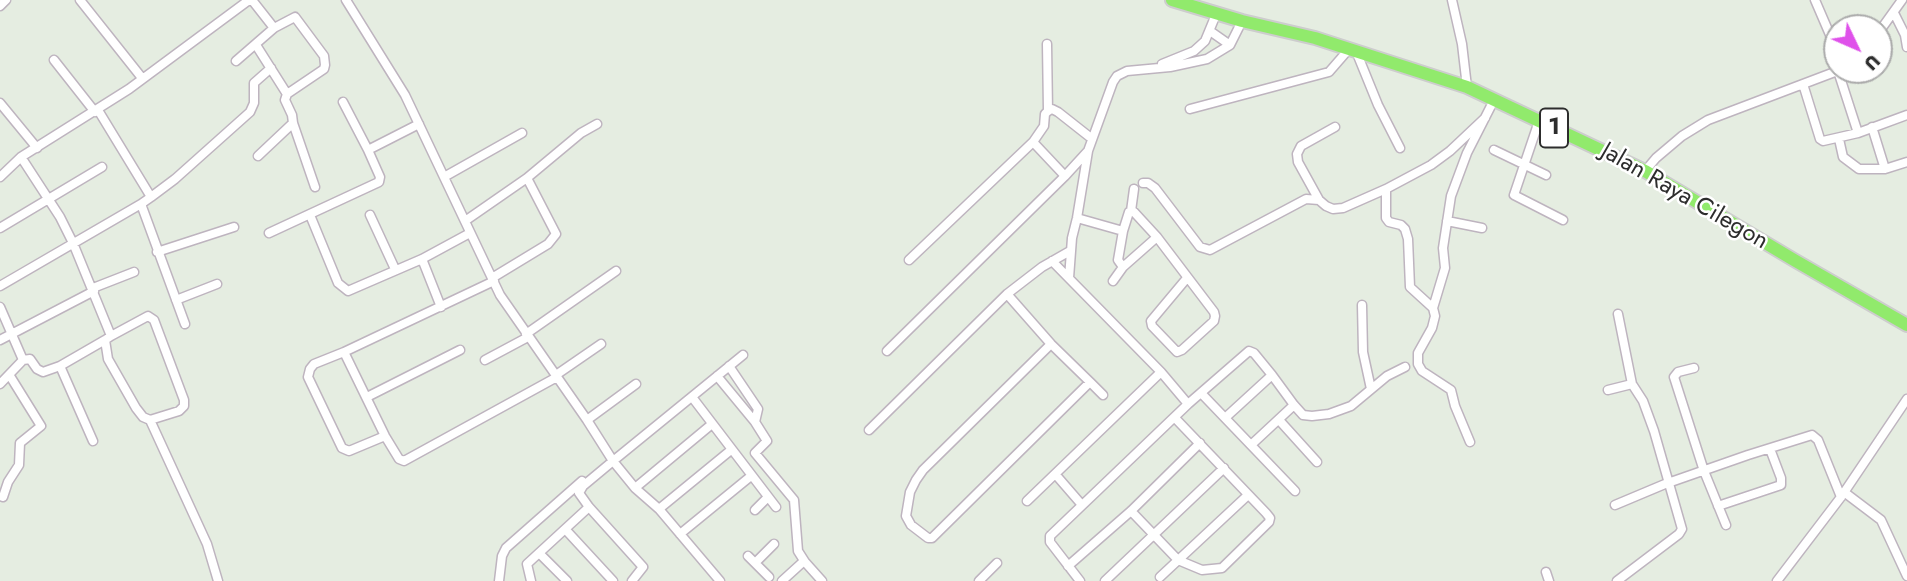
<!DOCTYPE html>
<html>
<head>
<meta charset="utf-8">
<style>
  body { margin:0 }
  #map { position:relative; width:1907px; height:581px; overflow:hidden; background:#e5ede1; font-family:Jost,sans-serif }
  canvas { display:block }
  .north { position:absolute; left:1823px; top:14px; width:70px; height:70px; box-sizing:border-box; background:#fff; border:2px solid #ababab; border-radius:50%; rotate:134deg; font-size:19px; font-weight:700; line-height:28px; text-align:center; color:#2d2d2d }
  .north::after { content:''; display:block; margin:auto; width:24px; height:32px; background:#df51ea; clip-path:polygon(50% 0,100% 100%,50% 72%,0 100%) }
</style>
</head>
<body>
<div id="map">
<canvas width="1907" height="581"></canvas>
<div class="north">U</div>
</div>
<script>
const c = document.querySelector('canvas').getContext('2d');
c.lineJoin = 'round';
const toPath = rows => new Path2D(rows.map(r => 'M' + r).join(''));
function stroke(path, color, width, dash) { c.strokeStyle = color; c.lineWidth = width; c.lineCap = dash ? 'butt' : 'round'; c.setLineDash(dash || []); c.stroke(path); }
function label(font, color, halo, rows, align = 'center') {
  c.font = font + ' Jost,sans-serif'; c.lineWidth = 5; c.setLineDash([]); c.textBaseline = 'middle'; c.strokeStyle = halo; c.fillStyle = color; for (const [text, x, y, turn = 0] of rows) {
    c.save(); c.translate(x, y); c.rotate((+turn || 0) * Math.PI / 180); c.textAlign = isNaN(turn) ? turn : align; if (halo) c.strokeText(text, 0, 0); c.fillText(text, 0, 0); c.restore();
  }
}
const minor = toPath([
  [80,0,142,78],
  [252,0,274,28],
  [346,0,405,95,500,295,587,420,613,461,635,488,659,509,720,581],
  [1452,0,1462,44,1467,87],
  [1815,0,1837,51],
  [0,6,6,0],
  [1894,13,1905,35,1907,47],
  [1210,31,1230,45],
  [1879,32,1902,0],
  [1047,44,1048,111],
  [256,45,287,94,285,100,292,115,293,123,315,187],
  [1356,51,1378,105,1400,148],
  [54,60,95,112],
  [236,61,274,28,295,17,324,56,325,65,324,69,287,94],
  [1162,64,1194,51,1205,41,1217,12],
  [1838,71,1858,133],
  [1803,84,1820,139,1823,141,1858,133,1907,115],
  [343,102,368,150],
  [0,103,37,148],
  [1190,109,1329,72,1349,49],
  [98,110,151,197,141,204,185,324],
  [1539,121,1514,195,1563,220],
  [1872,127,1885,169],
  [1839,139,1843,157,1859,169,1885,169,1907,162],
  [1494,150,1546,175],
  [258,156,293,123],
  [21,157,60,217,73,243,111,336,105,340,108,359,136,408,143,417,150,420,207,544,218,581],
  [1645,171,1656,158,1682,136,1708,120,1840,70],
  [1065,176,1087,152],
  [0,177,21,157,129,89,249,0],
  [444,177,522,133],
  [527,178,581,133,597,124],
  [1143,183,1148,183,1155,188,1200,247,1210,250,1306,199,1319,200,1326,206,1333,209,1343,208,1386,189,1431,165,1450,151,1485,118],
  [1386,189,1386,218,1389,222,1401,225,1405,229,1408,239,1410,287,1433,308,1435,316,1432,328,1418,353,1418,364,1422,371,1451,390,1455,406,1470,442],
  [151,197,175,179,250,112,254,103,254,83,271,68],
  [1319,200,1298,162,1297,154,1301,146,1335,127],
  [1131,211,1134,189],
  [310,215,338,283,348,291,422,259,470,233],
  [370,215,395,269],
  [1077,218,1123,231,1129,212,1134,212,1157,237,1214,312,1215,316,1214,321,1182,350,1177,352,1152,326,1151,321,1187,278],
  [465,221,527,178,556,234,548,244,492,278],
  [1447,221,1482,228],
  [0,228,102,167],
  [1123,231,1118,260,1123,267,1157,237],
  [269,233,379,182,380,177,368,150,419,124],
  [157,252,234,227],
  [422,259,441,307],
  [909,260,1033,142,1044,126,1045,114,1048,111,1052,109,1058,112,1091,138],
  [1052,261,1161,372,1188,404,1249,351,1254,353,1272,375,1294,405,1303,415,1312,416,1329,414,1351,406,1387,376,1405,367],
  [1069,278,1072,238,1077,218,1088,151,1113,82,1117,76,1127,71,1170,67,1207,59,1230,45,1242,21],
  [494,281,344,352,385,436,399,459,404,461,557,377],
  [1113,281,1123,267],
  [0,286,141,204],
  [93,288,134,272],
  [1007,294,1051,344,1090,382,932,538,928,538,911,525,906,516,910,492,916,480,923,470,1051,344],
  [176,300,217,284],
  [1362,305,1363,352,1371,389],
  [0,307,23,360,0,384],
  [1433,308,1445,268,1443,248,1451,196,1467,153,1494,100],
  [526,334,616,271],
  [111,336,148,316,154,320,184,400,184,406,179,411,150,420],
  [0,340,94,291],
  [887,351,1065,176,1033,142],
  [344,352,314,364,310,369,308,377,342,448,349,451,385,436],
  [23,360,30,359,37,369,43,372,60,366,105,340],
  [485,360,528,337],
  [60,366,93,441],
  [729,366,758,409,755,422,767,441,755,453,794,500,798,551,805,562,822,581],
  [1694,368,1678,372,1674,377,1704,471,1726,525],
  [556,375,601,344],
  [717,376,755,422],
  [1090,382,1103,395],
  [1608,390,1632,384],
  [1201,393,1295,491],
  [367,397,460,350],
  [692,397,776,507],
  [1225,418,1272,375],
  [587,420,636,384],
  [1279,420,1317,462],
  [869,430,1007,294,1042,267,1070,251],
  [1251,445,1294,405],
  [1056,475,1082,505],
  [635,488,712,424],
  [1844,492,1881,520,1907,576],
  [3,497,8,482,19,465,20,443,41,426,10,376],
  [1027,501,1161,372],
  [1615,505,1665,484,1748,455,1812,435,1818,440,1841,497],
  [1718,506,1781,485,1781,478,1770,449],
  [659,509,731,450],
  [755,510,767,498],
  [1131,511,1178,560,1202,570,1222,568,1269,522,1270,518,1266,513,1175,418],
  [565,529,613,581],
  [680,534,751,476],
  [539,553,567,581],
  [748,556,769,577],
  [755,563,774,544],
  [1068,566,1131,511,1200,443],
  [1546,572,1549,581],
  [1160,577,1248,495],
  [499,581,502,556,506,548,582,481],
  [531,581,527,564,589,507],
  [632,581,643,567,589,507,579,493,583,486,613,461,743,355],
  [782,581,804,561],
  [979,581,997,563],
  [1080,581,1050,542,1050,536,1188,404],
  [1105,581,1224,468],
  [1617,581,1679,534,1682,529,1654,431,1643,401,1632,384,1618,314],
  [1777,581,1841,497,1907,399]
]);
const trunk = toPath([
  [1172,0,1242,21,1315,38,1467,87,1645,171,1794,260,1907,325]
]);
const shields = [
  [1554,128,28]
];
const shieldNames = [
  ["1",1554,128]
];
const streetNames = [
  ["Jalan Raya Cilegon",1684,197,30]
];
stroke(minor, '#beb4bf', 11);
stroke(trunk, '#cdcdcd', 16);
stroke(minor, '#fff', 8);
stroke(trunk, '#91ea6c', 12);
for (const [x, y, w] of shields) { const box = new Path2D(); box.roundRect(x - w / 2, y - 19.5, w, 39, 5); c.fillStyle = '#fff'; c.fill(box); stroke(box, '#2d2d2d', 2); }
label('bold 23px', '#2d2d2d', null, shieldNames);
label('24px', '#2d2d2d', '#fff', streetNames);
</script>
</body>
</html>
